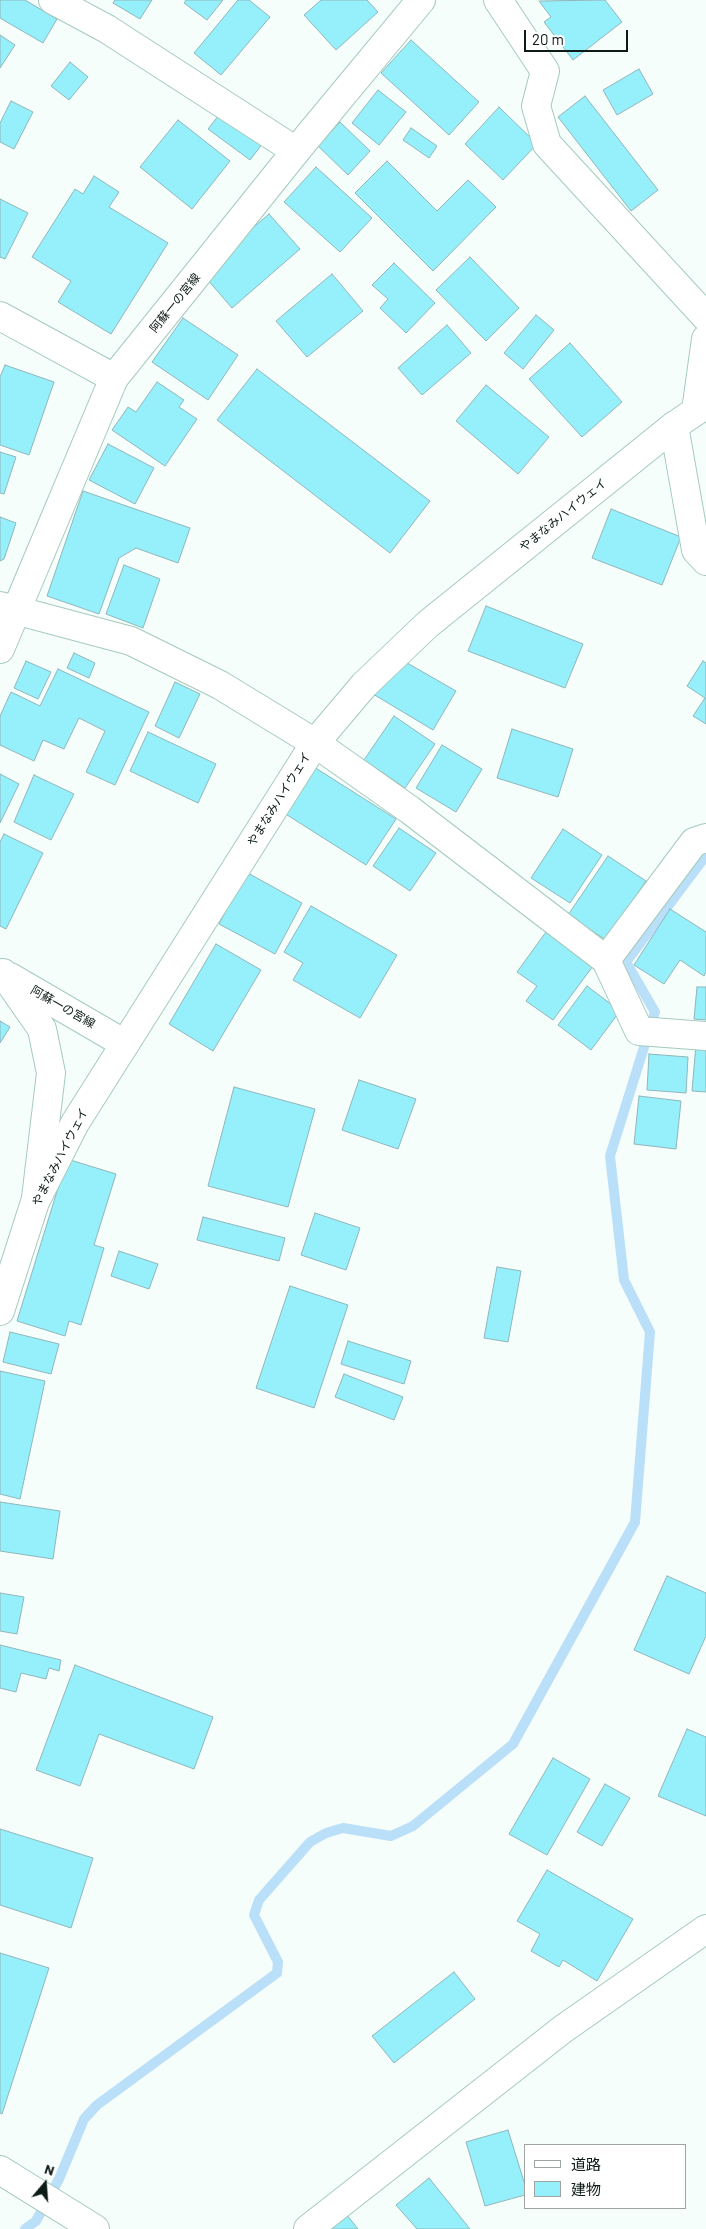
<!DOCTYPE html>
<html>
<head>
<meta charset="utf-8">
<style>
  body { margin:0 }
  #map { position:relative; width:706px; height:2229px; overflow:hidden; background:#f6fefb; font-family:Barlow,"Noto Sans JP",sans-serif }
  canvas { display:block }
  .legend { position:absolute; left:524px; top:2144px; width:162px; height:65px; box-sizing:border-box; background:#fff; border:1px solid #9ea4a2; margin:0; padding:6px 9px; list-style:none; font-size:15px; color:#0d1b17 }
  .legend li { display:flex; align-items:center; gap:10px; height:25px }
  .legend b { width:25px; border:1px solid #9ea4a2 }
  .north { position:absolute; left:20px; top:2159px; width:50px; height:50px; -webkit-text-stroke:4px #fff; paint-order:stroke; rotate:18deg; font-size:14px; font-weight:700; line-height:20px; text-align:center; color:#0d1b17 }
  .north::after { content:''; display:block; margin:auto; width:18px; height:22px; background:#0d1b17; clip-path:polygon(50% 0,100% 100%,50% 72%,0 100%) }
  .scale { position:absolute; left:524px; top:30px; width:104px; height:22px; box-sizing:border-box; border:2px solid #0d1b17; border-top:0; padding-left:6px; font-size:15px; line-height:18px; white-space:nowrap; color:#0d1b17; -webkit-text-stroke:4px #fff; paint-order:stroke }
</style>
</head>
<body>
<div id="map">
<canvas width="706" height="2229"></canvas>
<ul class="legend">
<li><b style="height:6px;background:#fff"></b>道路</li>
<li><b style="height:14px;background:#95f0fb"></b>建物</li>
</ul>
<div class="north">N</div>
<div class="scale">20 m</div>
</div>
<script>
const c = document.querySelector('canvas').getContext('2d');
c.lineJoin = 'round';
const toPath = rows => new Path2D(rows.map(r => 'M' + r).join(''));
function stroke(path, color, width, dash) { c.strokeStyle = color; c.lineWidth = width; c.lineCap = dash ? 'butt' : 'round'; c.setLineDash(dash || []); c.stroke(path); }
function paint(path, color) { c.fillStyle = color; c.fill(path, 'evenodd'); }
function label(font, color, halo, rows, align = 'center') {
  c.font = font + ' Barlow,"Noto Sans JP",sans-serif'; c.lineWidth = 5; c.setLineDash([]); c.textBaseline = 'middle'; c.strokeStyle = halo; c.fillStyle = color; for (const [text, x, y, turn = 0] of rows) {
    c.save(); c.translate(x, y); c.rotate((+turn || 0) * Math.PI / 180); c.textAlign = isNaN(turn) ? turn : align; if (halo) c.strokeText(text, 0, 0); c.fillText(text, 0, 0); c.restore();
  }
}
const stream = toPath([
  [25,2229,36,2221,59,2179,84,2119,97,2105,277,1973,278,1962,254,1915,259,1900,310,1842,326,1833,343,1828,391,1836,413,1826,513,1744,635,1522,650,1332,624,1280,610,1156,655,1012,626,962,704,858,706,845]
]);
const building = toPath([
  [0,0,25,0,57,19,43,43,0,18,0,0],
  [115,0,152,0,140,19,113,3,115,0],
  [186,0,223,0,207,20,184,3,186,0],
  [238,0,249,0,270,17,221,75,194,53,238,0],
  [321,0,367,0,378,12,336,50,304,15,321,0],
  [605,0,622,22,573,60,544,22,551,17,539,1,605,0],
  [0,35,15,45,0,68,0,35],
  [411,40,479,102,449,135,381,73,411,40],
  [70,62,88,77,69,100,51,86,70,62],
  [639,69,653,94,617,115,603,90,639,69],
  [378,90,406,112,379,145,352,123,378,90],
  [585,96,658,190,631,211,558,117,585,96],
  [11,101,33,112,14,149,0,142,0,123,11,101],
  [499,107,537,144,503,180,465,144,499,107],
  [222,111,263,143,250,160,208,129,222,111],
  [178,120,230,161,192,209,140,167,178,120],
  [340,122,370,151,348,175,318,146,340,122],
  [411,128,437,146,429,158,403,140,411,128],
  [387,161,437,211,468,180,496,207,433,271,355,193,387,161],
  [316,167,372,218,340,252,284,202,316,167],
  [94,176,119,192,109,207,168,243,111,334,58,302,71,281,32,257,75,189,83,194,94,176],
  [0,199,28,213,5,259,0,257,0,199],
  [269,214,300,249,232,308,201,272,269,214],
  [470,257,519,308,486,341,436,290,470,257],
  [394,263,435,303,406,333,380,308,388,299,372,285,394,263],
  [332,274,363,311,307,357,276,321,332,274],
  [536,315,554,330,523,369,504,353,536,315],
  [183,318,238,355,208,400,152,362,183,318],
  [447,325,471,353,422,395,398,368,447,325],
  [570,343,622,402,582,437,529,379,570,343],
  [5,365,54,382,29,455,0,445,0,377,5,365],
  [257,369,430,501,390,553,217,420,257,369],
  [157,382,184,400,179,407,197,419,165,466,112,430,128,407,136,412,157,382],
  [486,385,549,437,518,474,456,421,486,385],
  [108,444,154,468,135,504,89,480,108,444],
  [0,452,16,457,4,494,0,493,0,452],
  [83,491,190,528,178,563,136,548,119,558,99,614,47,596,83,491],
  [611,509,681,537,662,585,592,558,611,509],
  [0,517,16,523,4,559,0,561,0,517],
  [124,565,160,579,143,628,106,614,124,565],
  [486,606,583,644,565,688,468,651,486,606],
  [74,653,95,663,89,678,67,668,74,653],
  [395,656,456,691,433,730,373,694,395,656],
  [26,661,51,672,38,699,14,688,26,661],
  [703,661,706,663,706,724,693,716,705,698,687,686,703,661],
  [58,669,149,712,115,785,86,772,105,731,79,718,64,749,43,740,34,761,0,745,0,716,11,692,40,706,58,669],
  [175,682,200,694,179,738,155,726,175,682],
  [394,716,435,744,405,788,364,760,394,716],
  [512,729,573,749,558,797,497,778,512,729],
  [148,732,216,764,198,803,130,771,148,732],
  [442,745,482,769,456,812,416,788,442,745],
  [314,767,396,819,366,865,284,813,314,767],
  [0,774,19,784,0,823,0,774],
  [34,775,74,794,51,840,14,822,34,775],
  [399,828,436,853,410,891,373,866,399,828],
  [563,829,602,855,570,903,531,878,563,829],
  [4,834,43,853,6,929,0,926,0,842,4,834],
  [608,856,646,881,606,940,568,915,608,856],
  [246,872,302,903,275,954,219,924,246,872],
  [311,906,397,955,360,1018,293,980,303,963,284,952,311,906],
  [670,909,706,932,706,972,704,976,680,960,664,984,634,965,670,909],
  [546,932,593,966,553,1020,526,1001,537,986,517,972,546,932],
  [216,944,261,970,213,1051,169,1024,216,944],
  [587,986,620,1011,591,1050,558,1025,587,986],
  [697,987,706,987,706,1020,694,1019,697,987],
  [0,1021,10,1027,0,1043,0,1021],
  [696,1044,706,1045,706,1092,692,1091,696,1044],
  [649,1054,688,1057,686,1093,647,1090,649,1054],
  [359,1080,416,1099,398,1149,342,1130,359,1080],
  [234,1087,315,1109,288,1207,208,1186,234,1087],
  [639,1096,681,1101,676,1149,634,1144,639,1096],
  [67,1159,116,1174,94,1245,104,1248,81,1325,69,1321,65,1336,17,1321,67,1159],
  [315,1213,360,1228,346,1270,301,1255,315,1213],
  [203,1217,285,1238,279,1261,197,1240,203,1217],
  [119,1251,158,1264,149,1289,111,1276,119,1251],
  [497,1267,521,1271,508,1342,484,1338,497,1267],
  [290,1286,348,1305,314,1408,256,1388,290,1286],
  [10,1332,59,1344,51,1374,3,1362,10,1332],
  [348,1341,411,1361,404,1384,341,1364,348,1341],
  [0,1371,45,1381,20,1499,0,1494,0,1371],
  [344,1374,403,1397,394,1420,335,1397,344,1374],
  [0,1502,60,1511,53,1559,0,1551,0,1502],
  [667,1576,706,1593,706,1636,689,1674,634,1650,667,1576],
  [0,1593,24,1597,17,1634,0,1631,0,1593],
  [0,1645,61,1660,59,1671,49,1668,46,1679,21,1673,16,1692,0,1688,0,1645],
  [75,1665,213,1717,194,1769,99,1734,80,1786,36,1770,75,1665],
  [687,1729,706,1737,706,1816,658,1796,687,1729],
  [553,1758,590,1779,547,1855,509,1834,553,1758],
  [605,1784,630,1798,602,1846,577,1832,605,1784],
  [0,1829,93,1858,71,1928,0,1905,0,1829],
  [547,1870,633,1919,597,1981,563,1960,559,1967,531,1951,540,1934,517,1921,547,1870],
  [0,1953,49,1968,2,2114,0,2113,0,1953],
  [454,1972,475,1999,394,2063,372,2036,454,1972],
  [508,2130,525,2185,525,2195,485,2206,466,2142,508,2130],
  [429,2178,470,2229,417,2229,396,2205,429,2178],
  [343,2210,358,2229,319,2229,343,2210]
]);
const street = toPath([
  [53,0,107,29,296,151],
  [498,0,545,71,536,106,547,144,706,317],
  [0,316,114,378],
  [696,411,706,339],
  [674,426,696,550,706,561],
  [0,606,131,641,220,685,315,743,410,810,606,960,639,1031,706,1036],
  [606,960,694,842,706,838],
  [0,2170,95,2229],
  [308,2229,563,2029,706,1929]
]);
const secondary = toPath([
  [0,649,114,378,296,151,421,0],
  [3,973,42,1029,51,1073,36,1198],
  [10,977,125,1044]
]);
const primary = toPath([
  [0,1311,35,1202,75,1123,315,743,364,685,428,624,674,426,706,404]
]);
const streetNames = [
  ["阿蘇一の宮線",175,303,-51],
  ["やまなみハイウェイ",563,515,-39],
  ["やまなみハイウェイ",279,799,-58],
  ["阿蘇一の宮線",63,1007,30],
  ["やまなみハイウェイ",60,1157,-63]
];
stroke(stream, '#badff9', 10);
paint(building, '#95f0fb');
stroke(building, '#8fb6bb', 1);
stroke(street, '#a5cabe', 30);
stroke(secondary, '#a5cabe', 30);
stroke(primary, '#a5cabe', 30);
stroke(street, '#fff', 28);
stroke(secondary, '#fff', 28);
stroke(primary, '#fff', 28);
label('12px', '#0d1b17', '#fff', streetNames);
</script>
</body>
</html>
